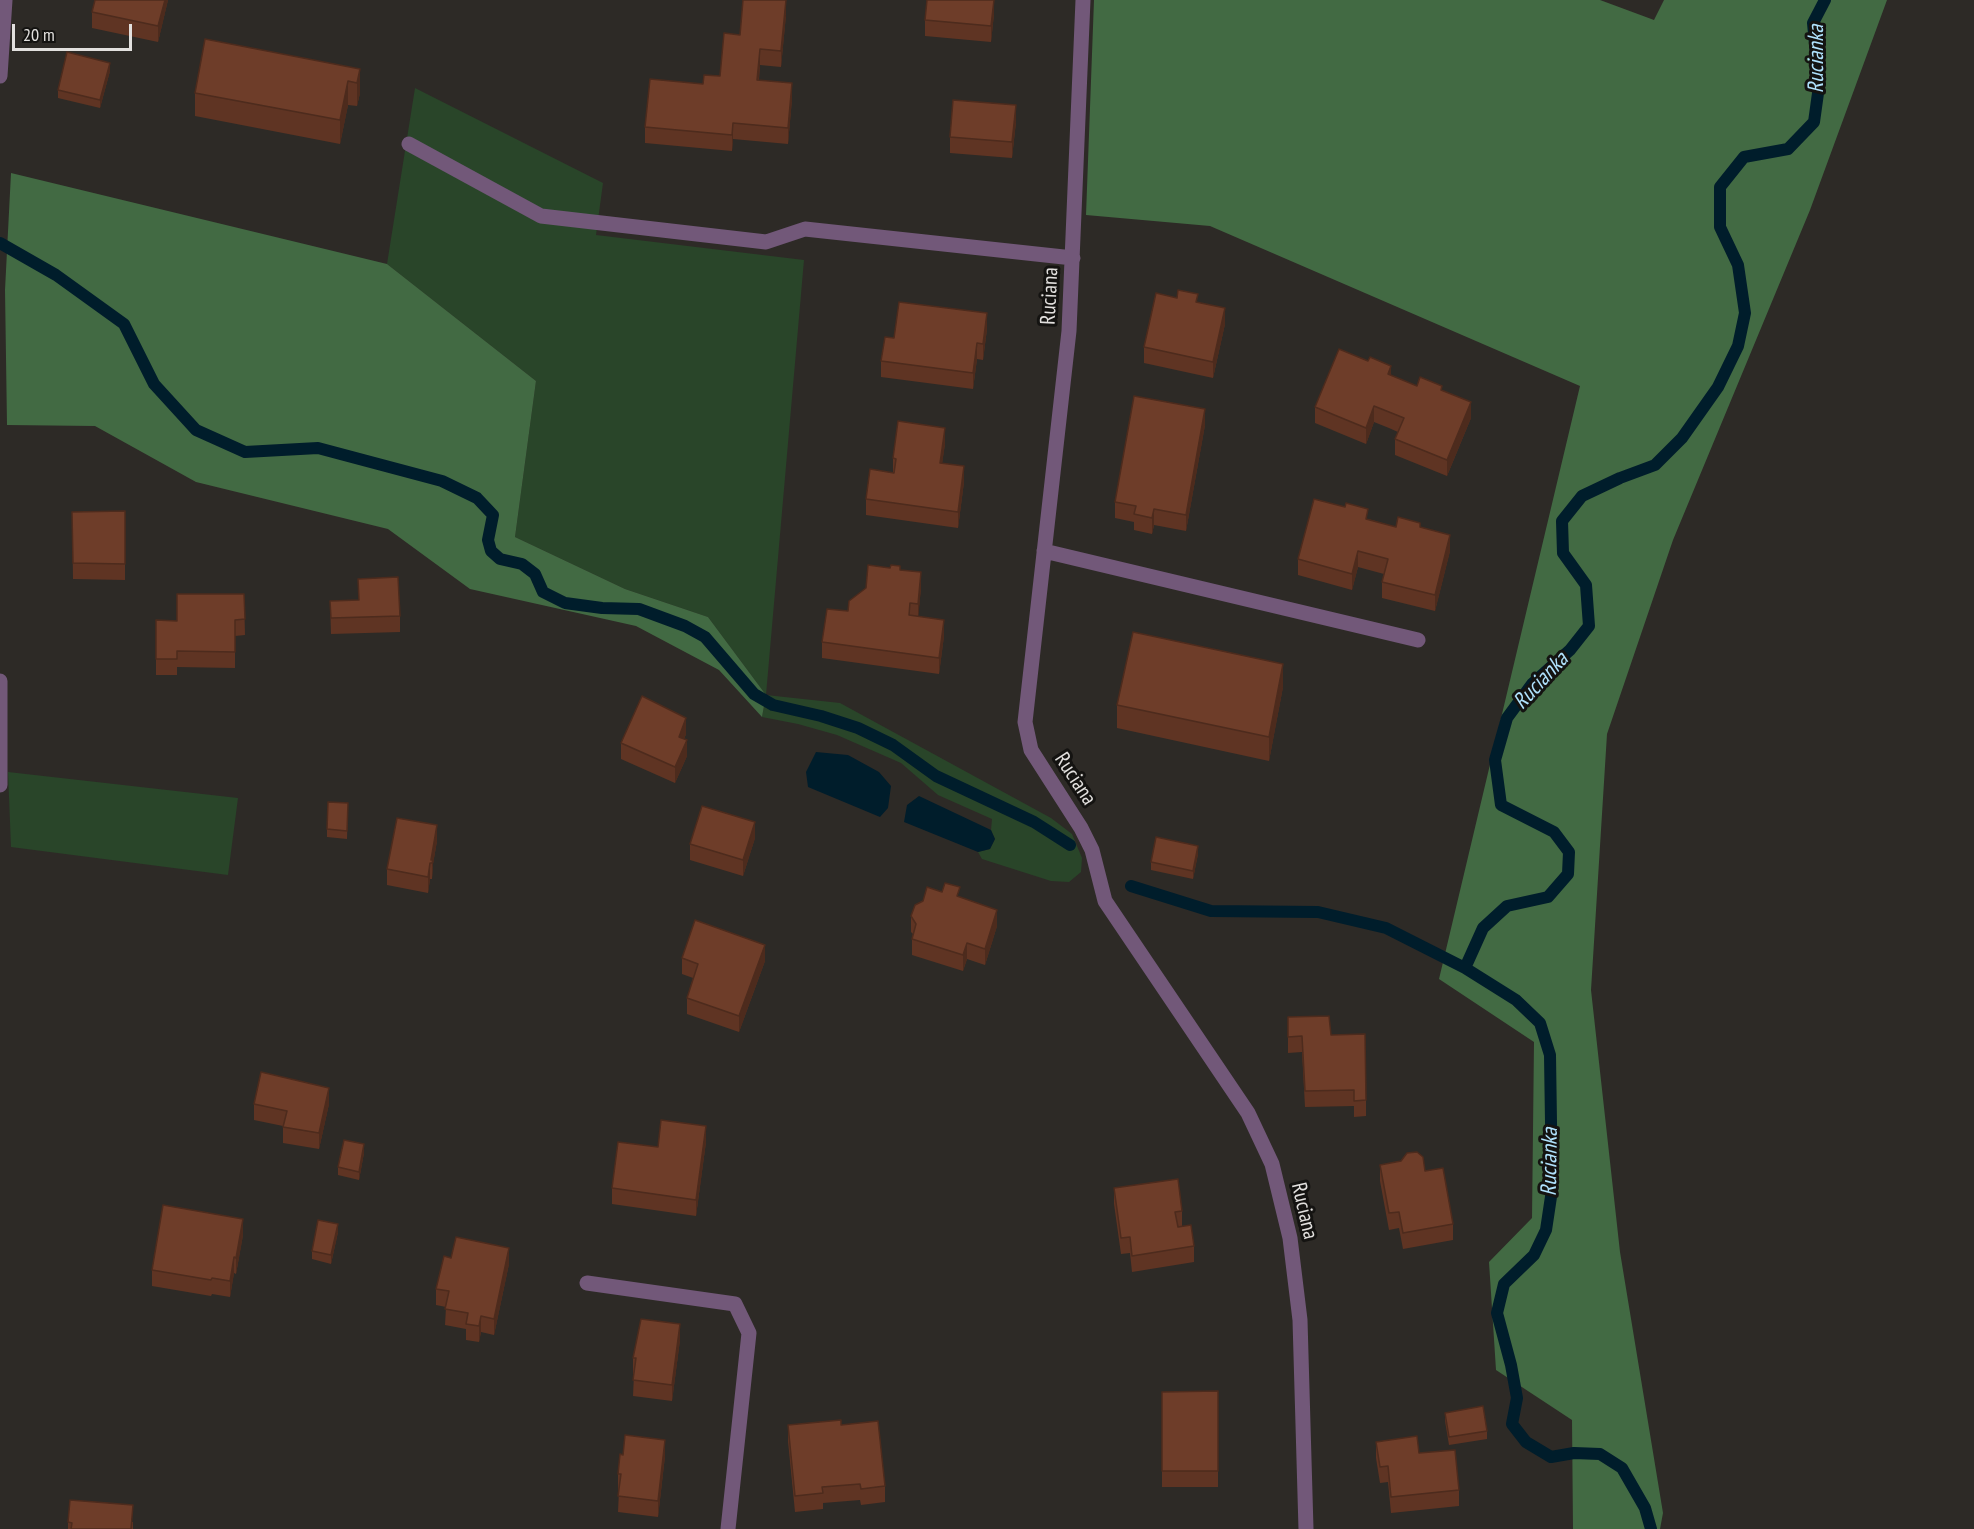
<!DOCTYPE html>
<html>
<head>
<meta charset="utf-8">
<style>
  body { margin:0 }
  #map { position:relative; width:1974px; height:1529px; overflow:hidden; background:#2d2a26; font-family:"PT Sans Narrow",sans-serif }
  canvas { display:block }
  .scale { position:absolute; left:12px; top:24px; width:120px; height:27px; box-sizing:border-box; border:3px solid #e2e0de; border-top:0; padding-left:8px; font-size:18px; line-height:21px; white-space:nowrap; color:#e2e0de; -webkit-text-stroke:4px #141311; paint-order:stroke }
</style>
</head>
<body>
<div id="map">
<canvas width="1974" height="1529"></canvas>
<div class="scale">20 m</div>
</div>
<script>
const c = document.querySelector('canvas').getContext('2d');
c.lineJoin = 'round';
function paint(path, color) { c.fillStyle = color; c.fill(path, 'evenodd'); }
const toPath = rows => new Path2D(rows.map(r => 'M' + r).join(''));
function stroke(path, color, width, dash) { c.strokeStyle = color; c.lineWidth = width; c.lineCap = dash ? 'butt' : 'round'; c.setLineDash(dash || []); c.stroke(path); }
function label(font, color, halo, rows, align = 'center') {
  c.font = font + ' "PT Sans Narrow",sans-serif'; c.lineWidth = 6; c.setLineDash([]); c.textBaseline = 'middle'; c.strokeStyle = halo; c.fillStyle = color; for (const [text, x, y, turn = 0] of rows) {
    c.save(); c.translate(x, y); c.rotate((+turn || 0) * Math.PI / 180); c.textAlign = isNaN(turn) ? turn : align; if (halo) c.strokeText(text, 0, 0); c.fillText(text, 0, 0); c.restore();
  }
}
const green = toPath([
  [415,88,603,183,596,235,804,260,766,695,840,703,1051,818,1072,834,1082,858,1081,872,1069,882,1051,881,982,859,978,852,990,849,995,839,991,830,992,819,938,795,901,763,837,735,798,724,762,717,766,695,708,617,625,589,515,537,536,381,387,264],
  [8,772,238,798,228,875,11,847]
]);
const forest = toPath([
  [1094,0,1600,0,1654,20,1664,0,1887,0,1810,210,1673,540,1607,734,1591,990,1620,1252,1663,1513,1660,1529,1573,1529,1572,1420,1496,1370,1489,1262,1532,1218,1534,1042,1439,979,1580,386,1210,226,1086,215],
  [11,173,387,264,536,381,515,537,625,589,708,617,766,695,762,717,719,670,636,626,470,589,388,529,196,482,95,426,7,425,5,290]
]);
const water = toPath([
  [816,752,848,755,879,772,891,786,888,808,880,817,808,787,806,772],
  [919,796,991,830,995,839,990,849,978,852,904,822,907,805]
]);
const stream = toPath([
  [0,243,56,275,124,324,154,384,196,430,245,452,318,448,442,481,477,498,493,515,488,540,491,551,500,559,522,564,535,574,543,592,565,603,602,608,639,609,685,626,705,637,754,694,773,705,821,716,858,728,893,745,936,776,1034,822,1070,845],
  [1131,886,1211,911,1318,912,1386,928,1465,968],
  [1651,1529,1645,1508,1622,1468,1600,1454,1574,1453,1551,1457,1526,1442,1512,1424,1517,1398,1511,1365,1497,1313,1504,1284,1534,1255,1546,1230,1552,1190,1550,1055,1540,1023,1516,1000,1465,968,1483,928,1507,906,1548,897,1568,874,1569,852,1554,832,1501,805,1495,760,1507,718,1532,684,1570,650,1589,626,1586,585,1563,553,1562,521,1582,496,1620,478,1655,465,1682,438,1718,387,1738,346,1745,313,1738,265,1720,227,1720,187,1744,157,1788,149,1814,122,1819,86,1813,23,1825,0]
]);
const minor = toPath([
  [1083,0,1069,331,1025,722,1031,750,1081,828,1092,850,1105,901,1248,1113,1272,1164,1290,1238,1300,1320,1306,1529],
  [0,76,5,0],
  [409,144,541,216,766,242,805,229,1073,258],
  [1044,551,1418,640],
  [0,681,0,785],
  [587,1283,735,1304,749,1333,728,1529]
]);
const wall = toPath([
  [168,0,158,42,92,28,92,12],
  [994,14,991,42,925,36,925,20],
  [786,15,781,67,760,65,759,80,792,99,788,144,733,139,732,151,645,143,645,127,703,84,720,76,740,35],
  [360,69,360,93,357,106,348,105,340,144,195,116,195,93],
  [110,71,100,108,58,98,58,90],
  [1016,122,1012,158,950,153,950,137],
  [1198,302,1225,324,1213,378,1144,363,1144,347],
  [987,329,983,360,977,359,973,389,881,377,881,361,894,338],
  [1391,376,1417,386,1442,390,1471,418,1447,476,1395,455,1395,439,1398,432,1389,428,1374,422,1366,444,1315,423,1315,407],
  [1205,425,1186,531,1154,525,1152,534,1134,530,1134,522,1115,518,1115,502],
  [945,444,942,463,964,482,958,528,866,515,866,499,893,473,893,458],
  [125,511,125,580,73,579,72,512],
  [1368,519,1396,527,1420,527,1450,551,1435,611,1382,598,1382,582,1384,574,1358,567,1352,590,1298,575,1298,559],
  [900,570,921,588,918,617,944,636,939,674,822,658,822,642,848,611],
  [358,579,400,616,400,632,331,634,330,601,359,600],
  [244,594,245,635,235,636,235,668,177,667,177,675,156,675,156,620,177,621],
  [1283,687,1269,761,1117,728,1117,705],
  [686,734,684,739,687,756,675,783,621,759,621,743],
  [348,803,347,839,327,837,327,829],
  [755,838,743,876,690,860,690,844],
  [437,841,433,864,432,879,430,879,428,893,387,885,387,869],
  [1198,854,1193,879,1151,870,1151,862],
  [960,897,997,926,985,965,967,959,963,971,912,955,912,939,913,934,911,932,911,916],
  [682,958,765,961,739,1032,687,1014,687,998,693,978,682,974],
  [1288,1017,1331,1035,1366,1100,1366,1116,1354,1117,1354,1106,1305,1107,1302,1052,1288,1053],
  [254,1104,329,1104,319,1149,283,1143,283,1126,254,1120],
  [706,1142,696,1216,612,1204,612,1188],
  [364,1153,359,1180,338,1175,338,1167],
  [1380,1165,1425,1171,1453,1224,1453,1240,1403,1249,1399,1228,1389,1230,1380,1181],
  [1114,1188,1182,1211,1182,1227,1194,1246,1194,1262,1132,1272,1130,1253,1121,1254,1114,1204],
  [338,1232,331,1264,312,1259,312,1251],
  [243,1235,236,1274,234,1273,230,1297,212,1294,211,1296,152,1286,152,1270],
  [509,1264,494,1335,481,1332,479,1342,466,1340,466,1329,445,1325,446,1307,436,1305,436,1289],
  [680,1340,672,1401,633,1396,634,1374,633,1374,633,1358],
  [1218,1391,1218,1487,1162,1487,1162,1392],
  [1445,1413,1487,1431,1487,1439,1449,1445,1445,1421],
  [788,1425,841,1425,885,1486,885,1502,861,1505,860,1500,823,1503,823,1509,795,1512,788,1441],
  [1376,1442,1419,1453,1459,1490,1459,1506,1391,1513,1388,1482,1380,1483,1376,1458],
  [665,1456,658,1517,618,1512,619,1490,618,1490,618,1474],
  [68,1522,133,1522,133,1529,68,1529]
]);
const shadedWall = toPath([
  [165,0,168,0,158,42,158,26],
  [786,0,786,15,781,67,781,51],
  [994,0,994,14,991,42,991,26],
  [760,49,760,65,757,96,757,80],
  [110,63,110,71,100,108,100,100],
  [360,69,360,93,357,106,357,83],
  [348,81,348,105,340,144,340,120],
  [792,83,792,99,788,144,788,128],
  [1016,105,1016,122,1012,158,1012,142],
  [733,123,733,139,732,151,732,135],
  [1225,308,1225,324,1213,378,1213,362],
  [987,313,987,329,983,360,983,344],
  [977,343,977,359,973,389,973,373],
  [1391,366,1391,382,1388,374],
  [1471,402,1471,418,1447,476,1447,460],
  [1374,406,1374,422,1366,444,1366,428],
  [1205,409,1205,425,1186,531,1186,515],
  [945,428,945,444,940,479,940,463],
  [964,466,964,482,958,528,958,512],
  [1154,509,1154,525,1152,534,1152,518],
  [1450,535,1450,551,1435,611,1435,595],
  [1358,551,1358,567,1352,590,1352,574],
  [921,572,921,588,918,620,918,604],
  [944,620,944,636,939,674,939,658],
  [1283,664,1283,687,1269,761,1269,737],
  [686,718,686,734,679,753,679,737],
  [687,740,687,756,675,783,675,767],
  [755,822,755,838,743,876,743,860],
  [437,825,437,841,433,864,432,879,432,863,431,860],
  [1198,846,1198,854,1193,879,1193,871],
  [430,863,430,879,428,893,428,877],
  [997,910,997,926,985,965,985,949],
  [967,943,967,959,963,971,963,955],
  [765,945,765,961,739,1032,739,1016],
  [329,1088,329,1104,319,1149,319,1133],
  [706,1126,706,1142,696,1216,696,1200],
  [364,1144,364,1153,359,1180,359,1172],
  [243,1219,243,1235,236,1274,236,1258],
  [338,1224,338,1232,331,1264,331,1255],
  [509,1248,509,1264,494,1335,494,1319],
  [234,1257,234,1273,230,1297,230,1281],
  [481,1316,481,1332,479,1342,479,1326],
  [680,1324,680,1340,672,1401,672,1385],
  [665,1440,665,1456,658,1517,658,1501]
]);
const building = toPath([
  [95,0,165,0,158,26,92,12,95,0],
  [743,0,786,0,781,51,760,49,757,80,792,83,788,128,733,123,732,135,645,127,650,79,703,84,704,75,720,76,724,33,740,35,743,0],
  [927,0,994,0,991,26,925,20,927,0],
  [205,39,360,69,357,83,348,81,340,120,195,93,205,39],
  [67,52,110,63,100,100,58,90,67,52],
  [953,100,1016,105,1012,142,950,137,953,100],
  [1178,290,1198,294,1196,302,1225,308,1213,362,1144,347,1156,293,1177,298,1178,290],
  [899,302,987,313,983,344,977,343,973,373,881,361,885,337,894,338,899,302],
  [1339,349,1368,361,1370,357,1391,366,1388,374,1417,386,1420,377,1442,386,1441,390,1471,402,1447,460,1395,439,1404,418,1374,406,1366,428,1315,407,1339,349],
  [1134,396,1205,409,1186,515,1154,509,1152,518,1134,514,1136,506,1115,502,1134,396],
  [898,421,945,428,940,463,964,466,958,512,866,499,870,469,894,473,896,459,893,458,898,421],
  [1314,499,1345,507,1346,503,1368,509,1366,519,1396,527,1398,517,1420,523,1420,527,1450,535,1435,595,1382,582,1388,559,1358,551,1352,574,1298,559,1314,499],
  [125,511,125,564,73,563,72,512,125,511],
  [868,565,890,568,891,565,900,566,900,570,921,572,918,604,910,603,909,615,944,620,939,658,822,642,827,609,848,611,849,601,866,588,868,565],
  [398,577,400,616,331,618,330,601,359,600,358,579,398,577],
  [177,594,244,594,245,619,235,620,235,652,177,651,177,659,156,659,156,620,177,621,177,594],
  [1133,632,1283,664,1269,737,1117,705,1133,632],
  [642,696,686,718,679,737,687,740,675,767,621,743,642,696],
  [328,802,348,803,347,831,327,829,328,802],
  [702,806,755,822,743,860,690,844,702,806],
  [397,818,437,825,431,860,433,860,432,863,430,863,428,877,387,869,397,818],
  [1156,837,1198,846,1193,871,1151,862,1156,837],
  [945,883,960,887,957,896,997,910,985,949,967,943,963,955,912,939,916,924,911,916,915,905,923,901,927,887,942,892,945,883],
  [695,920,765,945,739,1016,687,998,698,964,682,958,695,920],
  [1329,1016,1331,1035,1365,1034,1366,1100,1354,1101,1354,1090,1305,1091,1302,1036,1288,1037,1288,1017,1329,1016],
  [261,1072,329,1088,319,1133,283,1127,287,1111,254,1104,261,1072],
  [661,1120,706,1126,696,1200,612,1188,618,1142,658,1147,661,1120],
  [344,1140,364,1144,359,1172,338,1167,344,1140],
  [1417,1152,1423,1157,1425,1171,1443,1168,1453,1224,1403,1233,1399,1212,1389,1213,1380,1165,1401,1161,1407,1153,1417,1152],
  [1178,1179,1182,1211,1175,1212,1178,1227,1191,1225,1194,1246,1132,1256,1130,1237,1121,1238,1114,1188,1178,1179],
  [163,1205,243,1219,236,1258,234,1257,230,1281,212,1278,211,1280,152,1270,163,1205],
  [318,1220,338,1224,331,1255,312,1251,318,1220],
  [456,1237,509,1248,494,1319,481,1316,479,1326,466,1324,468,1313,445,1309,449,1291,436,1289,444,1256,451,1258,456,1237],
  [641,1319,680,1324,672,1385,633,1380,636,1358,633,1358,641,1319],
  [1218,1391,1218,1471,1162,1471,1162,1392,1218,1391],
  [1483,1406,1487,1431,1449,1437,1445,1413,1483,1406],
  [841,1420,841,1425,878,1421,885,1486,861,1489,860,1484,822,1487,823,1493,795,1496,788,1425,841,1420],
  [625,1435,665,1440,658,1501,618,1496,621,1474,618,1474,620,1454,623,1455,625,1435],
  [1417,1436,1419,1453,1455,1450,1459,1490,1391,1497,1388,1466,1380,1467,1376,1442,1417,1436],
  [70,1500,133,1505,131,1529,71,1529,72,1523,68,1522,70,1500]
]);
const streetNames = [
  ["Ruciana",1050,296,-87],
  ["Ruciana",1075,779,57],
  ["Ruciana",1304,1211,77]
];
const waterNames = [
  ["Rucianka",1817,59,-90],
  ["Rucianka",1541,681,-47],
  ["Rucianka",1550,1162,-89]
];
paint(green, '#294529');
paint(forest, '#426a43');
paint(water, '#001d2b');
stroke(stream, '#001d2b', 12);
stroke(minor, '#725879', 15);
paint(wall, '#5f3423');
paint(shadedWall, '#4d2b1d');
paint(building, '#6e3d29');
stroke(building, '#4d2b1d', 1.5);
label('21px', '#e2e0de', '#141311', streetNames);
label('italic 22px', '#b0e2fd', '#141311', waterNames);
</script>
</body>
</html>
